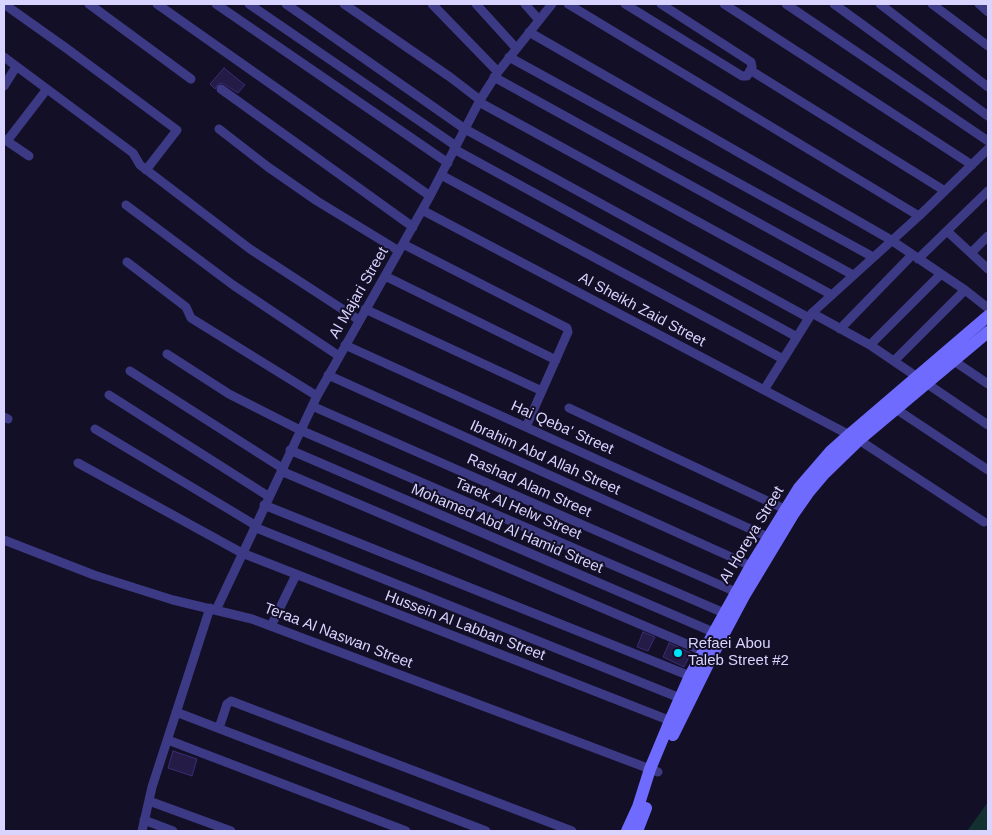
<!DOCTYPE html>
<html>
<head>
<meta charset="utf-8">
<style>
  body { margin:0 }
  #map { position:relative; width:992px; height:835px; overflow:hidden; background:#130f26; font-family:Helvetica,sans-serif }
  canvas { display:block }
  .frame { position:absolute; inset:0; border:5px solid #d9d4ff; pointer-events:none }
</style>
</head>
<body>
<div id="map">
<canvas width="992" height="835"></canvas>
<div class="frame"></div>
</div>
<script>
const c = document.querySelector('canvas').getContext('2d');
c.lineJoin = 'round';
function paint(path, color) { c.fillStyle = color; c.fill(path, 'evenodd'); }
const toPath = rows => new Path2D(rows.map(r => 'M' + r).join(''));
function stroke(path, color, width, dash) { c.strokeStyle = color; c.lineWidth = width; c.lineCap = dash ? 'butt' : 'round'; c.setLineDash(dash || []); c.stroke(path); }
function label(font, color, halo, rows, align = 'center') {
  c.font = font + ' Helvetica,sans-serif'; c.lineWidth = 4; c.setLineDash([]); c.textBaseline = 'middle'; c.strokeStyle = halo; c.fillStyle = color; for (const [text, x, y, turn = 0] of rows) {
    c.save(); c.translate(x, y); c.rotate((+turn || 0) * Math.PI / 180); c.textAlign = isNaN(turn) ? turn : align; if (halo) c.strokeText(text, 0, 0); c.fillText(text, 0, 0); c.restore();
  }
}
const green = toPath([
  [988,802,988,831,967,831]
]);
const building = toPath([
  [224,68,245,85,238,93,222,83,218,84,215,89,210,84,224,68],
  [643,632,655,637,648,651,637,647,643,632],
  [669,643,691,653,684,667,663,657,669,643],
  [173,751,197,759,192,776,168,768,173,751]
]);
const street = toPath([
  [4,4,66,48,177,130,146,170],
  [89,4,191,79],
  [157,4,430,196],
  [216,4,448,163],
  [249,4,456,146],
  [286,4,465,129,809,318],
  [344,4,450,77,480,100],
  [432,4,498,72],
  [476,4,516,48],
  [525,4,539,20],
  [568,4,919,216],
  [625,4,742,76,747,76,752,67,751,62,661,4],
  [724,4,972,165],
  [786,4,988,141],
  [834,4,988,116],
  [880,4,988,87],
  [932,4,988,46],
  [979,4,988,12],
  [529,32,891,240,965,290,988,308],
  [4,57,133,153,140,165,250,249,359,320],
  [509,57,873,257],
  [750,70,945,191],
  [494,77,853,275],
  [4,86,16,67],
  [221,89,413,227],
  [479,102,832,295],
  [219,129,268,167,317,201,399,251],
  [4,139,29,156],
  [7,141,47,89],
  [454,149,797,337],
  [441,175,783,359],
  [126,205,233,285,339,356],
  [422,210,859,440,984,522],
  [947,231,988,269],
  [403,244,567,328,568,332,526,427],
  [971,253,988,236],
  [918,259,988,191],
  [127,262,186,307,191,318,317,396],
  [385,276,556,360],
  [365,309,542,391],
  [812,313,870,345,988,425],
  [840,329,912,255],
  [345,345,768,537],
  [870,345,941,274],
  [167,354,229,394,300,430,724,613],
  [894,361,965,290],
  [954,361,988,384],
  [130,371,282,468],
  [328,375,751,566],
  [764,390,812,313,919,216,988,149],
  [109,395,268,496],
  [312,406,736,592],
  [893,407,988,470],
  [569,408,791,512],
  [4,417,8,419],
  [95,429,255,525],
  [290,450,713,632],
  [78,463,242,553,676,723],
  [281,471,703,651],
  [264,505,690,676],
  [254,527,680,698],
  [4,540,94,575,173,600,252,619,658,772],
  [216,610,317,396,430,196,480,100,498,72,552,4],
  [271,626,296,575],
  [176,712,486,831],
  [219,728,227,704,231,701,572,831],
  [168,740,406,831],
  [149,801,231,831],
  [144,820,173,831],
  [142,831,152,787,210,608]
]);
const secondary = toPath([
  [673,735,712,656,744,596,794,513,808,493,824,474,859,440,988,332],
  [627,831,638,807,650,769,670,721,690,676,751,566,799,488,831,451,849,435,988,316],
  [637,831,646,808]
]);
const markers = [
  [678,653,5,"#00e5ff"]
];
const streetNames = [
  ["Al Majari Street",359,293,-60],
  ["Al Sheikh Zaid Street",642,310,28],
  ["Hai Qeba' Street",562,428,24],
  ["Ibrahim Abd Allah Street",545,458,24],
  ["Rashad Alam Street",529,486,24],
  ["Tarek Al Helw Street",518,509,23],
  ["Mohamed Abd Al Hamid Street",507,529,23],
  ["Al Horeya Street",752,535,-59],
  ["Hussein Al Labban Street",465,626,21],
  ["Teraa Al Naswan Street",338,636,21]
];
const poiNames = [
  ["Refaei Abou",688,644],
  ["Taleb Street #2",688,661]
];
paint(green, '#12302f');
paint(building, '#241b47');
stroke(building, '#3b2d73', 1);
stroke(street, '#3d3a85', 9);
stroke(secondary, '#6f6bff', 12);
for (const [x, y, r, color] of markers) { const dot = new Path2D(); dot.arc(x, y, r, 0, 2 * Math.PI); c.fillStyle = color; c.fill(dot); stroke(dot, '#130f26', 2); }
label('15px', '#d9d4ff', '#130f26', streetNames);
label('15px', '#d9d4ff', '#130f26', poiNames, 'left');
</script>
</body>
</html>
